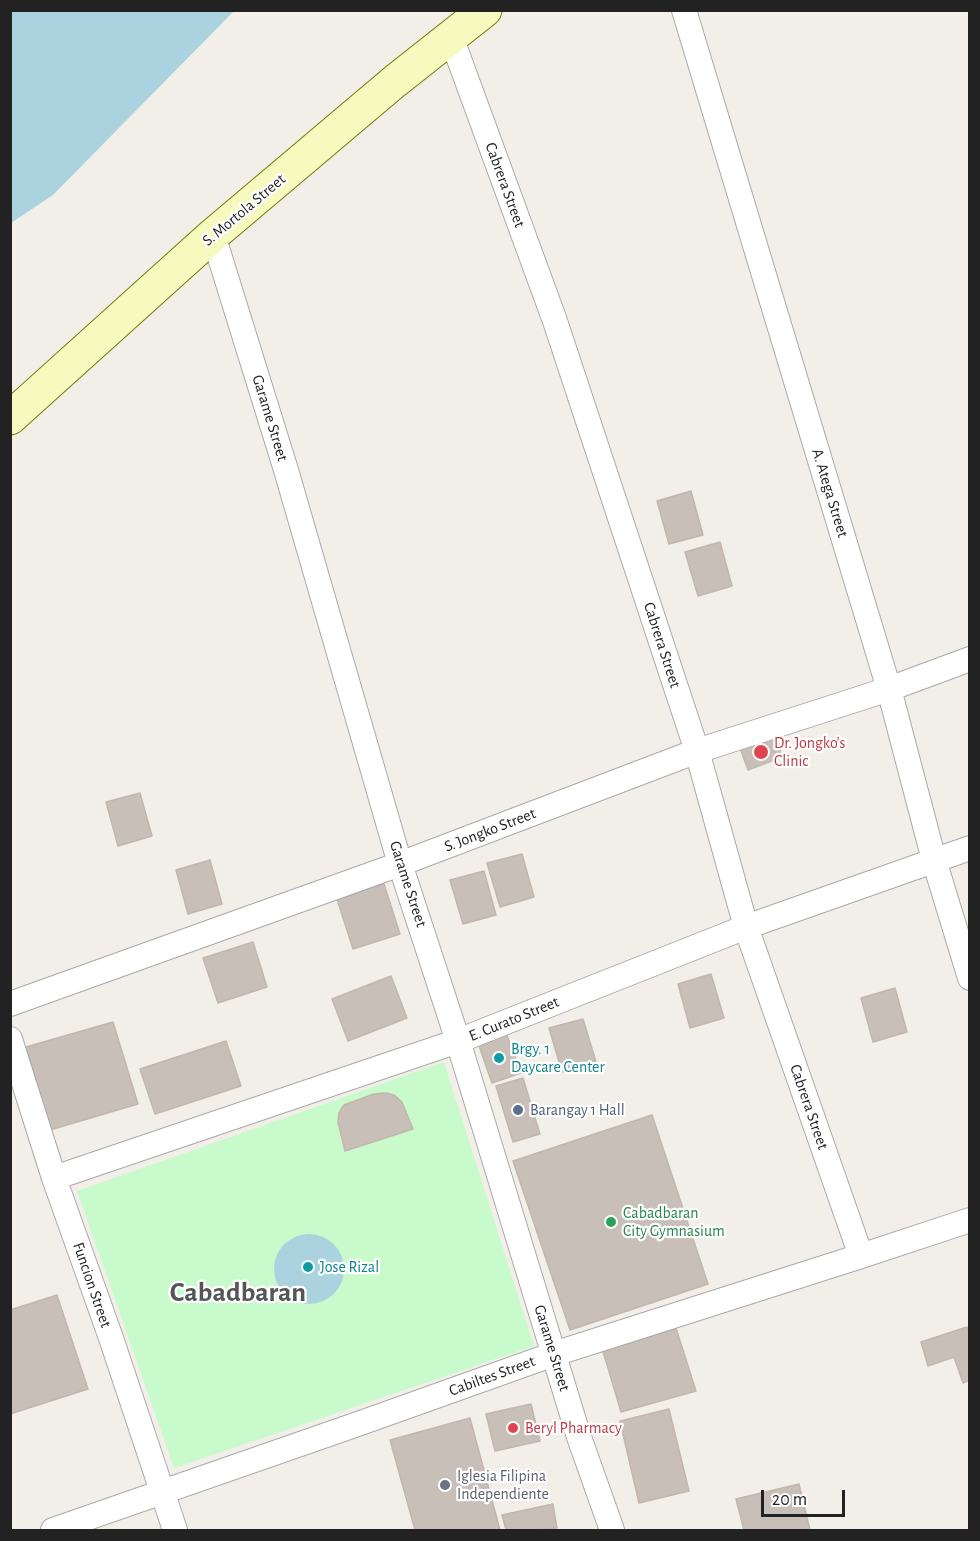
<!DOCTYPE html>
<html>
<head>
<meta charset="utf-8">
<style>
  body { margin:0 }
  #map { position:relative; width:980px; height:1541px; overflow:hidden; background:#f2efe9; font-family:"Alegreya Sans",sans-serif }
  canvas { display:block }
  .frame { position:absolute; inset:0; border:12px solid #222; pointer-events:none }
  .scale { position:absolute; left:761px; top:1490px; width:84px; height:27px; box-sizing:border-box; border:3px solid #222; border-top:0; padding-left:8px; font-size:18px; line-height:21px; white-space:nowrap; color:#222; -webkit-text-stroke:4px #fff; paint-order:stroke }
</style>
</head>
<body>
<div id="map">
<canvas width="980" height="1541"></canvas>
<div class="frame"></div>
<div class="scale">20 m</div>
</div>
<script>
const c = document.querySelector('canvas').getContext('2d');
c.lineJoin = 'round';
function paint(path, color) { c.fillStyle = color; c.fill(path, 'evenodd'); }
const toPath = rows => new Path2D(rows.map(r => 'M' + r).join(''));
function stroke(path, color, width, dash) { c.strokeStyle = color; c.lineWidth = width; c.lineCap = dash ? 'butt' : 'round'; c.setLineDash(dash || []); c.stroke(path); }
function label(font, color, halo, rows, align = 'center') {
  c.font = font + ' "Alegreya Sans",sans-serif'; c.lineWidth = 4.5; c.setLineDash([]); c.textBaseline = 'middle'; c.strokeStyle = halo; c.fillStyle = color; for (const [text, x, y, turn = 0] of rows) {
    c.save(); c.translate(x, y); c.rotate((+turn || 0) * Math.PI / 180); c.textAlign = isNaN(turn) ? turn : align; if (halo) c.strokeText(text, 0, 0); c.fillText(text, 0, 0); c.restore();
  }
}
const park = toPath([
  [444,1062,534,1346,174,1468,77,1191]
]);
const water = toPath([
  [11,10,234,10,234,11,53,195,11,223],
  '274 1269a35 35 0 1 1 70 0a35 35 0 1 1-70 0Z'
]);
const building = toPath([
  [691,491,703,535,669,544,657,501,691,491],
  [720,542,732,586,698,596,685,552,720,542],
  [774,734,782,757,748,770,740,748,774,734],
  [140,793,152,836,118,846,106,802,140,793],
  [522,854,534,897,500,907,487,863,522,854],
  [210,860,222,904,188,914,176,870,210,860],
  [484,871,496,915,463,924,450,880,484,871],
  [384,884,400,934,353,949,337,899,384,884],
  [253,942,267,987,218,1003,203,958,253,942],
  [711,974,724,1018,690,1028,678,984,711,974],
  [391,976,407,1018,348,1041,332,999,391,976],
  [895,988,907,1032,873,1042,861,998,895,988],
  [583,1019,596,1062,562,1072,549,1028,583,1019],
  [113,1022,138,1104,50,1130,26,1047,113,1022],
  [506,1033,521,1073,492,1083,478,1043,506,1033],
  [226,1041,241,1086,155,1114,140,1069,226,1041],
  [523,1078,540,1134,513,1142,496,1086,523,1078],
  [386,1093,394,1095,402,1102,413,1129,345,1151,338,1122,339,1113,344,1105,374,1094,386,1093],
  [652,1115,708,1284,570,1330,513,1161,652,1115],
  [57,1295,88,1389,10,1414,10,1310,57,1295],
  [675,1325,696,1391,621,1412,602,1348,675,1325],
  [967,1327,970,1335,970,1380,963,1383,954,1357,928,1366,921,1342,967,1327],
  [531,1404,540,1441,495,1451,486,1414,531,1404],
  [669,1409,689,1491,639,1503,620,1421,669,1409],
  [470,1418,500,1530,415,1530,390,1440,470,1418],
  [799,1484,810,1530,744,1530,736,1499,799,1484],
  [553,1504,557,1528,531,1530,506,1530,502,1515,553,1504]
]);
const street = toPath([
  [684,10,889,689,934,860,970,978],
  [451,37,555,321,697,751,746,927,861,1256],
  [213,235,286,470,400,864,458,1041,579,1437,612,1530],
  [10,1004,400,864,697,751,889,689,970,659],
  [10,1039,54,1178,111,1338,175,1530],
  [54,1178,458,1041,746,927,970,848],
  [53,1530,355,1425,554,1354,861,1256,970,1220]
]);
const secondary = toPath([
  [10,418,213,235,394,82,485,10]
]);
const markers = [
  [761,752,8,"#e0444e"],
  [499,1058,6,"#0f9aa8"],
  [518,1110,6,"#5c6f8a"],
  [611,1222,6,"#2e9e5b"],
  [308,1267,6,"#0f9aa8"],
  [513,1428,6,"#e0444e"],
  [445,1485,6,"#6b7280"]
];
const streetNames = [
  ["Cabrera Street",505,185,70],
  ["S. Mortola Street",244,210,-40],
  ["Garame Street",270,418,73],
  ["A. Atega Street",830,493,73],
  ["Cabrera Street",662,645,72],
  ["S. Jongko Street",490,830,-21],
  ["Garame Street",408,884,72],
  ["E. Curato Street",514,1019,-22],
  ["Cabrera Street",809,1107,71],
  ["Funcion Street",92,1285,71],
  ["Garame Street",552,1348,73],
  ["Cabiltes Street",492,1376,-20]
];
const healthNames = [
  ["Dr. Jongko's",774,743],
  ["Clinic",774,761],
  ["Beryl Pharmacy",525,1428]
];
const cultureNames = [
  ["Brgy. 1",511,1049],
  ["Daycare Center",511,1067],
  ["Jose Rizal",320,1267]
];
const serviceNames = [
  ["Barangay 1 Hall",530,1110]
];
const leisureNames = [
  ["Cabadbaran",623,1213],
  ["City Gymnasium",623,1231]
];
const worshipNames = [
  ["Iglesia Filipina",457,1476],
  ["Independiente",457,1494]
];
const townNames = [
  ["Cabadbaran",238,1293]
];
paint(park, '#c8facc');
paint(water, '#aad3df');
paint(building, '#c7bfb8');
stroke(building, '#c4b6ab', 1.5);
stroke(street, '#a9a9a9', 26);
stroke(secondary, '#707d05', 35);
stroke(street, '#fff', 24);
stroke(secondary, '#f7fabf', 33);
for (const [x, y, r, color] of markers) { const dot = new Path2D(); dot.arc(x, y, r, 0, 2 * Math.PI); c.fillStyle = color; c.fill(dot); stroke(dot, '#fff', 2); }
label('16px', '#222', '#fff', streetNames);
label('16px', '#be3a42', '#fff', healthNames, 'left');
label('16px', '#0d838f', '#fff', cultureNames, 'left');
label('16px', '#4e5e75', '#fff', serviceNames, 'left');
label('16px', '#27864d', '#fff', leisureNames, 'left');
label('16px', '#5b616d', '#fff', worshipNames, 'left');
label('bold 28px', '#555', '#fff', townNames);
</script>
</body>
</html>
